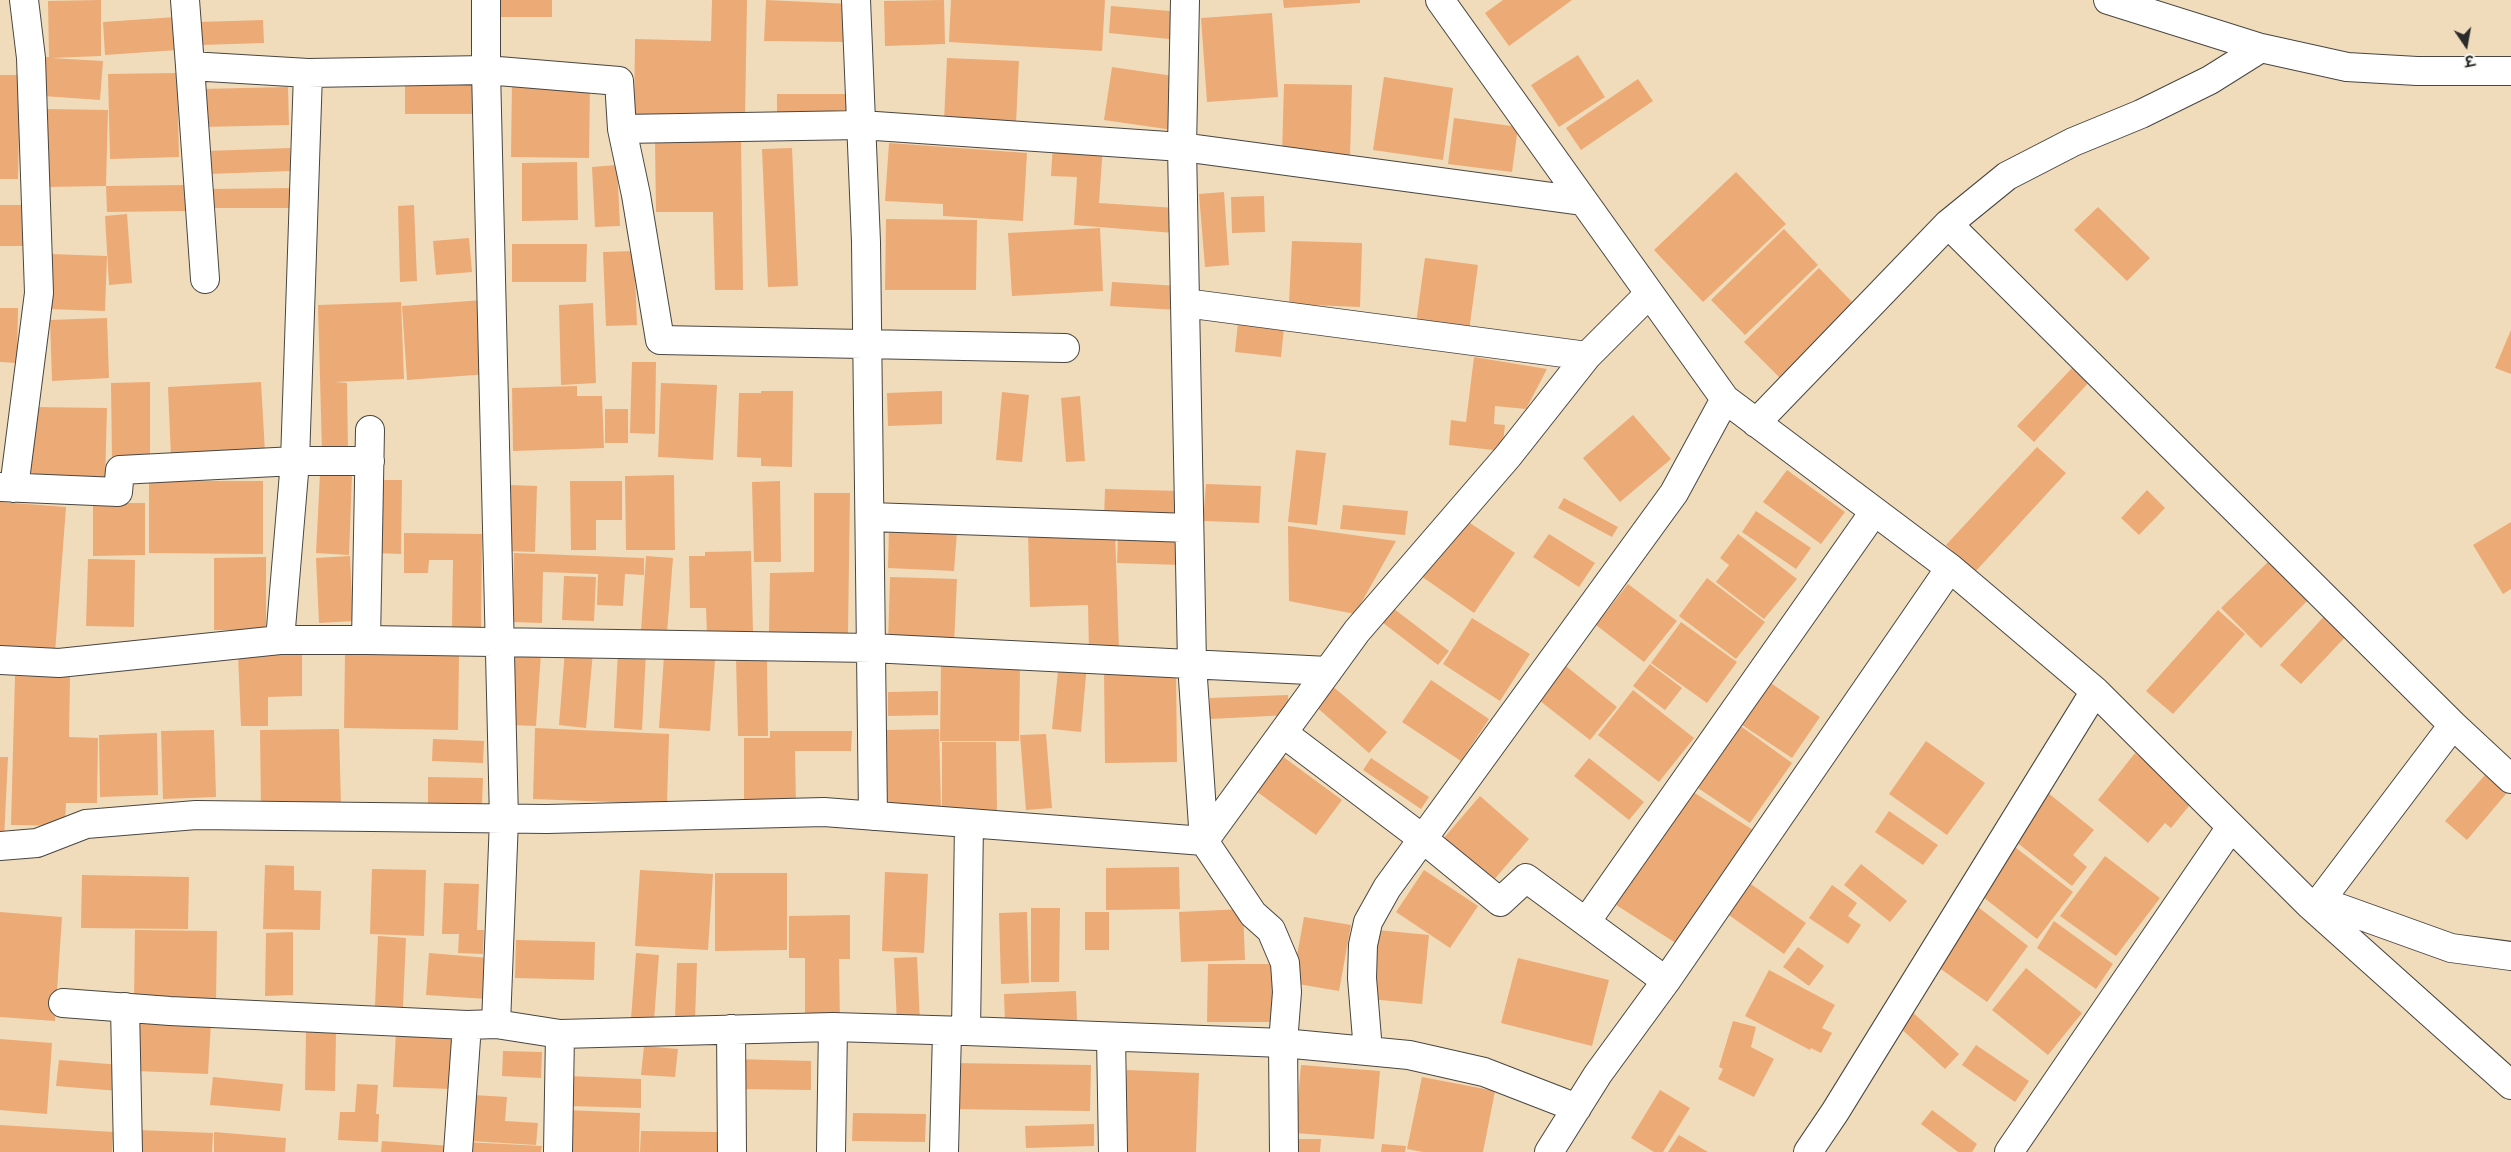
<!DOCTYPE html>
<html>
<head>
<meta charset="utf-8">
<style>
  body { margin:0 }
  #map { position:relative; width:2511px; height:1152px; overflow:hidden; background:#f0dcbb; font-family:Pangolin,"Playpen Sans Deva",sans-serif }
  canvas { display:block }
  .north { position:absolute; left:2441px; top:20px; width:50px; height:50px; -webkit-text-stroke:4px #f6f6f2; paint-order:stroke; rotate:168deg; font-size:14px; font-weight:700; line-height:20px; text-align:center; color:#2b2b2b }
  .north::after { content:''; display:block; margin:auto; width:18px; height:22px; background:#2b2b2b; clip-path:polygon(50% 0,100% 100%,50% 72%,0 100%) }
</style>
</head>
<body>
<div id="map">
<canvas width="2511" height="1152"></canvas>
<div class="north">उ</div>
</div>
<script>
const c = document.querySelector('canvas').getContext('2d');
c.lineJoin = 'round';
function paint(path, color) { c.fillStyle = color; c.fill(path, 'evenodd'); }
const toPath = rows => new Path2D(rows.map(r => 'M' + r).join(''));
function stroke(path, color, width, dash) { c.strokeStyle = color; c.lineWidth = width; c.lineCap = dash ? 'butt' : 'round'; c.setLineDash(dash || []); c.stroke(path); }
const building = toPath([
  [101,0,101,56,51,58,103,61,100,100,43,96,46,57,49,57,48,1],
  [491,0,552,0,552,17,491,17],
  [712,0,747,0,745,120,634,119,635,39,711,41],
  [766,0,851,4,850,42,764,41],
  [944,0,945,44,885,46,884,1],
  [951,0,1105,0,1102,51,949,42],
  [1283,0,1360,0,1360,3,1284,8],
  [1503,0,1572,0,1509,46,1485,13],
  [1111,6,1182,12,1179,40,1109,33],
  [1272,13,1278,97,1207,102,1201,18],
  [176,17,178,50,105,55,103,22],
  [263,20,264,43,201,45,200,22],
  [1578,55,1605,97,1559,127,1531,85],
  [947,58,1019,61,1016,124,944,121],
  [1112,67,1180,77,1173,130,1104,120],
  [177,73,179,157,110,159,108,74],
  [0,75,20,75,18,179,0,179],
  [405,77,481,78,481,114,405,114],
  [1384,77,1453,88,1443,160,1373,150],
  [1638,79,1653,101,1581,150,1566,128],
  [512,80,590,81,589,158,511,157],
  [1284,84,1352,85,1350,157,1282,155],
  [288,87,289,125,202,127,200,89],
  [777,94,850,94,850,114,777,113],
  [47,109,108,110,106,186,46,187],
  [1454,118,1518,127,1512,172,1448,164],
  [741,138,743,290,715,290,713,212,656,212,655,142],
  [1053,142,1103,145,1099,203,1176,208,1174,233,1074,225,1077,177,1051,176],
  [889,143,1027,153,1023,221,943,216,943,204,885,201],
  [290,148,291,171,208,174,207,151],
  [792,148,798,286,768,287,762,149],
  [577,162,578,220,522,221,522,163],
  [617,165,620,226,595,227,592,167],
  [1736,172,1786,224,1703,302,1654,250],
  [187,185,188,211,107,212,106,186],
  [294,188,294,208,211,208,211,189],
  [1224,192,1229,265,1205,267,1199,194],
  [1264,196,1265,232,1232,233,1231,197],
  [0,205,24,205,23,246,0,246],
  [414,205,417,281,400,282,398,206],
  [2098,207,2150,258,2127,281,2074,230],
  [127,214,132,283,109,285,105,216],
  [886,219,977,220,976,290,885,290],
  [1100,228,1103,291,1012,296,1008,233],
  [1784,229,1818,265,1745,335,1711,300],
  [469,238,472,272,436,275,433,241],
  [1292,241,1362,243,1360,307,1289,304],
  [512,244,587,244,586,282,512,282],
  [634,251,637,325,606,326,603,252],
  [50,254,107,256,105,311,48,309],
  [1425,258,1478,265,1469,331,1416,323],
  [1819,268,1855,305,1781,379,1744,342],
  [1112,282,1179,286,1177,310,1110,306],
  [483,300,488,374,407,380,402,306],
  [401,302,404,379,335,382,347,383,348,450,322,451,318,305],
  [593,303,596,383,561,385,559,305],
  [0,308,18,308,17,363,0,362],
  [107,318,109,378,52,381,50,320],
  [1238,322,1284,328,1281,357,1235,352],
  [2511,330,2511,374,2495,368],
  [1474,357,1547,369,1526,409,1495,406,1494,424,1505,425,1502,451,1449,445,1451,420,1466,422],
  [632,362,656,362,655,434,630,433],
  [2075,365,2091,380,2034,442,2017,426],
  [150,382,150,460,112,460,111,383],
  [261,382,265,452,171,457,168,387],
  [661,383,717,385,713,460,658,457],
  [577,386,577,396,602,396,604,448,513,451,512,388],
  [761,391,793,391,792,467,761,466,761,458,737,457,739,393,761,393],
  [942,391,942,424,888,426,887,393],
  [1002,392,1029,395,1022,462,996,460],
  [1080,396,1085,461,1066,462,1061,398],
  [32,407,107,408,105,483,31,482],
  [605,409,628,409,628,443,605,443],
  [1633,415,1671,459,1620,502,1583,458],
  [2037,447,2066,473,1975,572,1946,545],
  [1296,450,1326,453,1317,525,1288,522],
  [1787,470,1845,512,1821,544,1763,502],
  [320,474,352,475,349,555,316,553],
  [674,475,675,550,626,550,625,476],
  [375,480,402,480,401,554,374,553],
  [149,481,263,481,263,554,149,553],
  [570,481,622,481,622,520,596,520,596,550,571,550],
  [780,481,781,562,754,562,752,482],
  [1206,484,1261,486,1259,523,1203,521],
  [509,485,537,486,535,552,507,551],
  [1105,489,1180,491,1179,522,1104,520],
  [2147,490,2165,508,2139,535,2121,518],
  [814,493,850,493,848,633,769,633,770,573,814,572],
  [1564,498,1618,527,1612,537,1558,508],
  [0,502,66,507,55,653,0,649],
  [93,503,145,503,145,555,93,556],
  [1343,505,1408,511,1405,535,1340,529],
  [1756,511,1811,548,1796,569,1742,532],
  [1461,517,1515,553,1474,613,1421,576],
  [2511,522,2511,589,2503,594,2473,545],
  [1288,526,1396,541,1355,614,1289,601],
  [889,528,957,532,954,571,888,568],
  [1115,531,1119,650,1089,651,1088,605,1030,607,1028,533],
  [404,533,482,534,481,627,452,627,453,560,429,560,428,573,404,573],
  [1549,534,1595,563,1579,587,1533,557],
  [1738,534,1797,579,1764,619,1716,582,1729,565,1720,558],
  [1118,536,1182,538,1181,565,1117,563],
  [751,551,753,633,707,634,706,608,690,608,689,556,705,556,705,552],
  [514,553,644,558,644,575,625,574,623,606,597,605,598,574,543,572,542,623,513,622],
  [350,556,353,621,319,623,316,558],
  [646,556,673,558,667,633,641,632],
  [266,557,266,630,214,630,214,558],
  [88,559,135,560,134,627,86,626],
  [2270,560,2309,599,2261,648,2221,608],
  [564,576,596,577,594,621,562,620],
  [890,577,957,579,954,645,888,644],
  [1707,578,1765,622,1736,659,1679,616],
  [1628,584,1677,621,1644,662,1596,625],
  [1389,605,1449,651,1438,665,1378,619],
  [2218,610,2245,634,2173,714,2146,691],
  [2327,613,2349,633,2301,684,2280,665],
  [1472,618,1530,654,1500,701,1443,664],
  [1681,622,1737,662,1707,703,1651,663],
  [565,650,593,652,586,728,559,725],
  [515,651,541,653,536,726,511,725],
  [618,651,646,652,642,730,614,728],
  [302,653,302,696,268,697,268,726,241,726,238,654],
  [345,653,459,655,458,730,344,728],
  [664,656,715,660,710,731,659,728],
  [767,658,768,736,738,736,736,659],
  [1059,662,1087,664,1081,732,1052,729],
  [1562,663,1617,707,1590,740,1535,697],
  [1650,664,1682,688,1665,710,1633,686],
  [941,665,1020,666,1019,741,940,741],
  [1104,668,1176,668,1177,762,1105,763],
  [15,676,70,677,69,737,98,738,97,803,66,803,65,826,11,825],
  [1765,679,1820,717,1792,758,1736,721],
  [1431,680,1489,719,1461,761,1402,722],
  [1331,685,1387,732,1369,753,1314,705],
  [1633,690,1694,738,1659,782,1598,735],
  [938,691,938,715,888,716,888,692],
  [1288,695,1289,715,1210,719,1210,698],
  [1735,722,1792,763,1750,823,1692,784],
  [535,728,669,734,667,804,533,799],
  [339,729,341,806,261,808,260,730],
  [939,729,941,811,886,812,885,730],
  [214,730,216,797,163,799,161,731],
  [770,731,852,731,851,751,795,751,796,806,744,806,744,738,770,738],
  [157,733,158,795,100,797,99,735],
  [1046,734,1052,808,1026,810,1020,735],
  [433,739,484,741,483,763,432,761],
  [1926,741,1985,783,1947,835,1889,794],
  [942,742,996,742,997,810,942,810],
  [2135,753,2193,801,2171,828,2165,823,2148,843,2098,800],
  [1282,756,1342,800,1316,835,1256,791],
  [0,757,8,757,4,839,0,839],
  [1371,758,1429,797,1421,809,1363,770],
  [1589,758,1644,802,1629,820,1574,776],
  [2491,768,2511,788,2467,840,2445,821],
  [428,777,483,778,482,806,428,805],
  [1690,790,1753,830,1679,945,1616,905],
  [2047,792,2094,830,2073,855,2087,867,2072,886,2010,837],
  [1480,796,1529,839,1492,882,1443,839],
  [1889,811,1938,845,1923,865,1875,832],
  [2011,844,2073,892,2037,939,1974,890],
  [2105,856,2160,898,2116,956,2060,916],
  [1861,864,1907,901,1890,922,1844,885],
  [265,865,294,866,294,890,321,891,320,930,263,929],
  [1179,867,1180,909,1106,910,1106,868],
  [372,869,426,870,424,936,370,934],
  [640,870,713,874,708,950,635,946],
  [1424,870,1478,906,1450,948,1396,912],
  [885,872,928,874,924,953,882,951],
  [715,873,787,873,787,950,715,951],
  [82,875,189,877,188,929,81,928],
  [1748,882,1806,923,1784,954,1726,913],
  [444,883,479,884,477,930,484,930,483,954,458,953,459,934,442,934],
  [1832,885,1857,903,1848,916,1861,925,1848,944,1809,918],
  [1973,903,2028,946,1987,1002,1931,962],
  [1031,908,1060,908,1059,982,1031,982],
  [1243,909,1245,960,1181,962,1179,912],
  [0,912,62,917,55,1021,0,1017],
  [1027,912,1029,983,1001,984,999,913],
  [1085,912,1109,912,1109,950,1085,950],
  [850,915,850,959,839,959,840,1022,805,1023,805,958,789,958,789,916],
  [1304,917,1351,925,1339,991,1292,983],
  [2054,921,2113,964,2096,989,2037,948],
  [135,930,217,931,216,1002,134,1000],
  [1377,930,1429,935,1422,1004,1370,999],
  [293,932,293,995,265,996,266,933],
  [378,936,406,938,403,1007,375,1006],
  [516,940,595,942,594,980,515,978],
  [1798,947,1824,966,1809,986,1783,967],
  [429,953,489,958,487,999,426,995],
  [636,953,659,955,654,1020,631,1019],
  [917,957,920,1023,897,1024,894,958],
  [1518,958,1609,980,1592,1046,1501,1023],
  [677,963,697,963,695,1020,675,1019],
  [1208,964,1275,964,1274,1022,1207,1022],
  [2026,968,2082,1013,2048,1055,1992,1010],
  [1769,970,1835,1005,1822,1028,1832,1033,1821,1053,1811,1048,1810,1050,1745,1016],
  [1076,991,1077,1020,1005,1022,1004,994],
  [1910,1010,1959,1054,1945,1069,1896,1024],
  [139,1018,211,1022,208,1074,136,1071],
  [1733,1021,1756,1027,1751,1047,1774,1059,1754,1097,1718,1079,1723,1069,1719,1067],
  [306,1032,336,1033,335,1091,305,1090],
  [396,1032,454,1035,452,1089,393,1087],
  [0,1039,52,1043,47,1114,0,1110],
  [1976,1045,2029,1081,2015,1102,1962,1065],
  [644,1046,678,1049,675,1077,641,1075],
  [503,1051,542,1052,541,1078,502,1076],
  [735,1059,811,1061,811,1090,735,1089],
  [59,1060,121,1065,119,1091,56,1086],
  [950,1063,1091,1065,1090,1111,949,1109],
  [1301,1065,1380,1071,1374,1139,1295,1133],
  [1127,1070,1199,1073,1196,1152,1123,1152],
  [569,1076,641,1079,641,1108,568,1106],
  [213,1077,283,1084,280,1111,210,1105],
  [1422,1077,1495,1091,1483,1152,1423,1152,1407,1149],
  [357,1084,378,1085,376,1114,379,1114,378,1142,338,1140,340,1112,355,1112],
  [1660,1090,1690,1108,1663,1152,1654,1152,1631,1138],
  [474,1095,507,1097,505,1121,538,1123,536,1145,470,1141],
  [566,1110,640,1113,639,1152,563,1152],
  [1932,1110,1977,1144,1972,1152,1958,1152,1921,1124],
  [853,1113,926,1114,925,1142,852,1141],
  [1094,1124,1094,1146,1026,1148,1025,1126],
  [0,1125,113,1132,112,1152,0,1152],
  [137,1130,213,1133,212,1152,136,1152],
  [641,1131,717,1132,717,1152,640,1152],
  [214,1132,286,1138,285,1152,214,1152],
  [1679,1135,1708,1152,1668,1152],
  [1294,1139,1321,1139,1320,1152,1294,1152],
  [382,1141,451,1146,450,1152,381,1152],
  [465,1142,542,1146,541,1152,465,1152],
  [1382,1144,1406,1146,1405,1152,1381,1152]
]);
const street = toPath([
  [185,0,190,66,308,73,486,70,504,819,496,1024],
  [486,0,486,70,619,81,622,129,636,195,660,340,1065,348],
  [856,0,866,242,873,816],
  [1185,0,1182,147,1582,201],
  [1440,0,1725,399,1950,568,2095,691,2310,905,2511,1085],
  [2108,0,2261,48,2347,67,2417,71,2511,71],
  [190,66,205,279],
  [622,129,861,125,1182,147,1192,664,1204,841,1253,914,1271,930,1285,963,1287,992,1283,1043,1284,1152],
  [1948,224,2007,176,2073,142,2141,114,2210,80,2261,48],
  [1185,303,1587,356],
  [1756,423,1948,224,2453,725,2511,779],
  [0,487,118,492,120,470,295,461,370,461],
  [14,488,39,293,31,58,24,0],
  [870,517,1189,528],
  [280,640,295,461,308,73],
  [366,640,370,430],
  [0,660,59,663,280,640,366,640,871,648,1328,671],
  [1283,733,1423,839,1500,902,1526,878,1666,981],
  [0,846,37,843,86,824,196,815,547,819,824,812,1204,841,1357,631,1508,456,1587,356,1649,294],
  [2320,901,2451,948,2511,956],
  [2310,905,2320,901,2453,725],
  [1586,922,1874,512],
  [63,1003,170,1011,467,1025,496,1024,560,1034,833,1027],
  [125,1007,128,1152],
  [731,1029,732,1152],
  [966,1031,1283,1043,1409,1055,1484,1072,1577,1108],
  [1111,1037,1113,1152],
  [1368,1051,1362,978,1363,945,1368,922,1387,888,1674,493,1725,399],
  [458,1152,467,1025],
  [558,1152,560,1034],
  [831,1152,833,1027,966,1031,969,823],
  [944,1152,947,1031],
  [1549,1152,1598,1074,1666,981,1950,568],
  [1808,1152,1835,1112,2095,691],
  [2009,1152,2231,827]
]);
paint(building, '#ecaa76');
stroke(street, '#494641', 30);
stroke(street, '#fff', 28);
</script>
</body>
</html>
